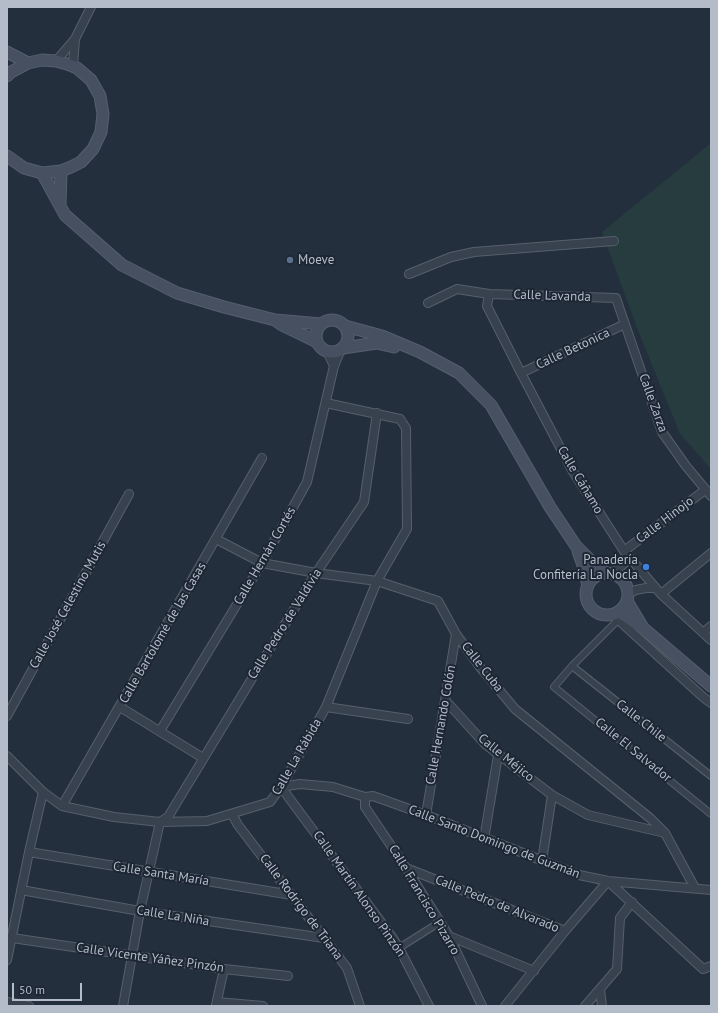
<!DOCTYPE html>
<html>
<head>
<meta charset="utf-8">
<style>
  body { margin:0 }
  #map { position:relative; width:718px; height:1013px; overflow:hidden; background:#242f3e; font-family:"PT Sans",sans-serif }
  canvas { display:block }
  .frame { position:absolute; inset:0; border:8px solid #b4bcc9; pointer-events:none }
  .scale { position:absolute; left:12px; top:983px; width:70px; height:18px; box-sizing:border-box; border:2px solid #b4bcc9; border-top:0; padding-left:5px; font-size:12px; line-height:14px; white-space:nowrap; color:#b4bcc9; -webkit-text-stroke:3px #1d2633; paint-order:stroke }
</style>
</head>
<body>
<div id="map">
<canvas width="718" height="1013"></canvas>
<div class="frame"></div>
<div class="scale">50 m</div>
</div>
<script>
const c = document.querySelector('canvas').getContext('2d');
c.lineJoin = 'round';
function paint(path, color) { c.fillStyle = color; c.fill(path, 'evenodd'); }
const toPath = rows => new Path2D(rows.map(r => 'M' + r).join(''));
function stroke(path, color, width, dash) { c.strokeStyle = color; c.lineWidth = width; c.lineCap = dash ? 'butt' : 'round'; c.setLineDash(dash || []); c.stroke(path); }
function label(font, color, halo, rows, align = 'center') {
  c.font = font + ' "PT Sans",sans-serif'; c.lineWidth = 4; c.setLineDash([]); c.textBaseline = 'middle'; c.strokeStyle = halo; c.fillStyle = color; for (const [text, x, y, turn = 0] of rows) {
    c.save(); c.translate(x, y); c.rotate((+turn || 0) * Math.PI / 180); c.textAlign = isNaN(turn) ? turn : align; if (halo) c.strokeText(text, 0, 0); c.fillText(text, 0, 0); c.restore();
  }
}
const green = toPath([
  [711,143,711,469,680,434,637,328,602,232]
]);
const pedestrian = toPath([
  [618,620,572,666,554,687,711,814],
  [572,666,711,776],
  [399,948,440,922]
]);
const minor = toPath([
  [56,61,75,39,91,7],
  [73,66,75,39],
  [409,274,451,257,474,252,614,241],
  [489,294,487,306,521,373,572,470,624,551,661,594,711,640],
  [428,303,457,289,489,294,616,298,662,432,686,466,711,496],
  [327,351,334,366],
  [521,373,625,324],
  [216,539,262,563,316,573,377,581,438,601,456,634,480,667,515,709,650,818,665,833,695,888],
  [624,551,705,490],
  [612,574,627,561,628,555],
  [628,594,636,590,646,588,655,588],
  [661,594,711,553],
  [613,615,703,697,711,703],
  [703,633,711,626],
  [446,701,485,744,552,795,588,815,665,833],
  [120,707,203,758],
  [326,707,408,719],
  [7,716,129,494],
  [160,731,262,563,307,482,334,366,341,349],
  [7,756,43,792,62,806,114,817,160,822,207,821,270,802,281,787,326,707,377,581,407,529,406,428,400,419,326,403],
  [365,797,365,807,406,868,449,936,482,1006],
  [62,806,262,458],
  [232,814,238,825,347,968,360,1006],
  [426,815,456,634],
  [484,839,498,755],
  [29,852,292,895],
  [542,861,552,795],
  [406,868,565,931],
  [608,881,703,969,711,966],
  [21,890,140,911,324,938],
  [449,936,534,971],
  [12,938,224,969,288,976],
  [7,960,29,852,43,792],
  [600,989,602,1006],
  [7,1002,29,1006],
  [217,1002,263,1006],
  [216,1005,224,969],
  [123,1006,140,911,160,822,168,817,316,573,364,502,377,413],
  [429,1006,399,948,392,937,281,787,300,784,333,787,365,797,373,796,426,815,579,875,608,881,711,890],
  [505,1006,565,931,608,881],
  [585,1006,617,969,620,918,632,902]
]);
const secondary = toPath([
  [7,52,28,63],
  [7,76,11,72,28,63,42,60,56,61,67,64,77,68,91,80,100,96,103,114,101,132,93,149,81,162,71,167,61,171,42,173,24,168,7,156],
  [42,173,65,215,122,265,177,293,224,307,275,320,321,324],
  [60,204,61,171],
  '316 336a16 16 0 1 1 32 0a16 16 0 1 1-32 0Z',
  [275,320,282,325,317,342],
  [345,326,382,336,420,352,459,373,491,405,550,507,576,546,589,559,606,573],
  [343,348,377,343,394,347],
  [578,551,584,568,588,586],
  '586 594a21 21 0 1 1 42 0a21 21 0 1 1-42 0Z',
  [627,601,642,626],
  [619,612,643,628,711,686]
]);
const markers = [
  [290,260,4,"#5c6f8a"],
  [646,567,4,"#3f7fe0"]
];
const poiNames = [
  ["Moeve",298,260],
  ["Panadería",638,560,"right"],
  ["Confitería La Nocla",638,575,"right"]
];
const streetNames = [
  ["Calle Lavanda",552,296,2],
  ["Calle Betonica",573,349,-25],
  ["Calle Zarza",653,403,70],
  ["Calle Cáñamo",580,480,59],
  ["Calle Hinojo",665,520,-37],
  ["Calle Hernán Cortés",265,556,-60],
  ["Calle José Celestino Mutis",68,605,-61],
  ["Calle Pedro de Valdivia",285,624,-58],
  ["Calle Bartolomé de las Casas",163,633,-60],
  ["Calle Cuba",482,667,52],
  ["Calle Chile",641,721,38],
  ["Calle Hernando Colón",441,725,-80],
  ["Calle El Salvador",633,750,39],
  ["Calle La Rábida",297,757,-60],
  ["Calle Méjico",506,758,39],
  ["Calle Santo Domingo de Guzmán",494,842,21],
  ["Calle Santa María",161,874,9],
  ["Calle Martín Alonso Pinzón",359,894,55],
  ["Calle Francisco Pizarro",424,900,59],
  ["Calle Pedro de Alvarado",497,904,22],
  ["Calle Rodrigo de Triana",301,907,53],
  ["Calle La Niña",173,916,9],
  ["Calle Vicente Yáñez Pinzón",150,958,8]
];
paint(green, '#263c3f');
stroke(pedestrian, '#565f6c', 8);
stroke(minor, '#565f6c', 10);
stroke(secondary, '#565f6c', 13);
stroke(pedestrian, '#38414e', 6);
stroke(minor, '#38414e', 8);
stroke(secondary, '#465061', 11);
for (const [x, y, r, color] of markers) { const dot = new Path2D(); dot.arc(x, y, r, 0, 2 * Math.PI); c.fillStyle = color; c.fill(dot); stroke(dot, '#1d2633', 1.5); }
label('13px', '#b4bcc9', '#1d2633', poiNames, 'left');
label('13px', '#b4bcc9', '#1d2633', streetNames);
</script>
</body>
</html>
